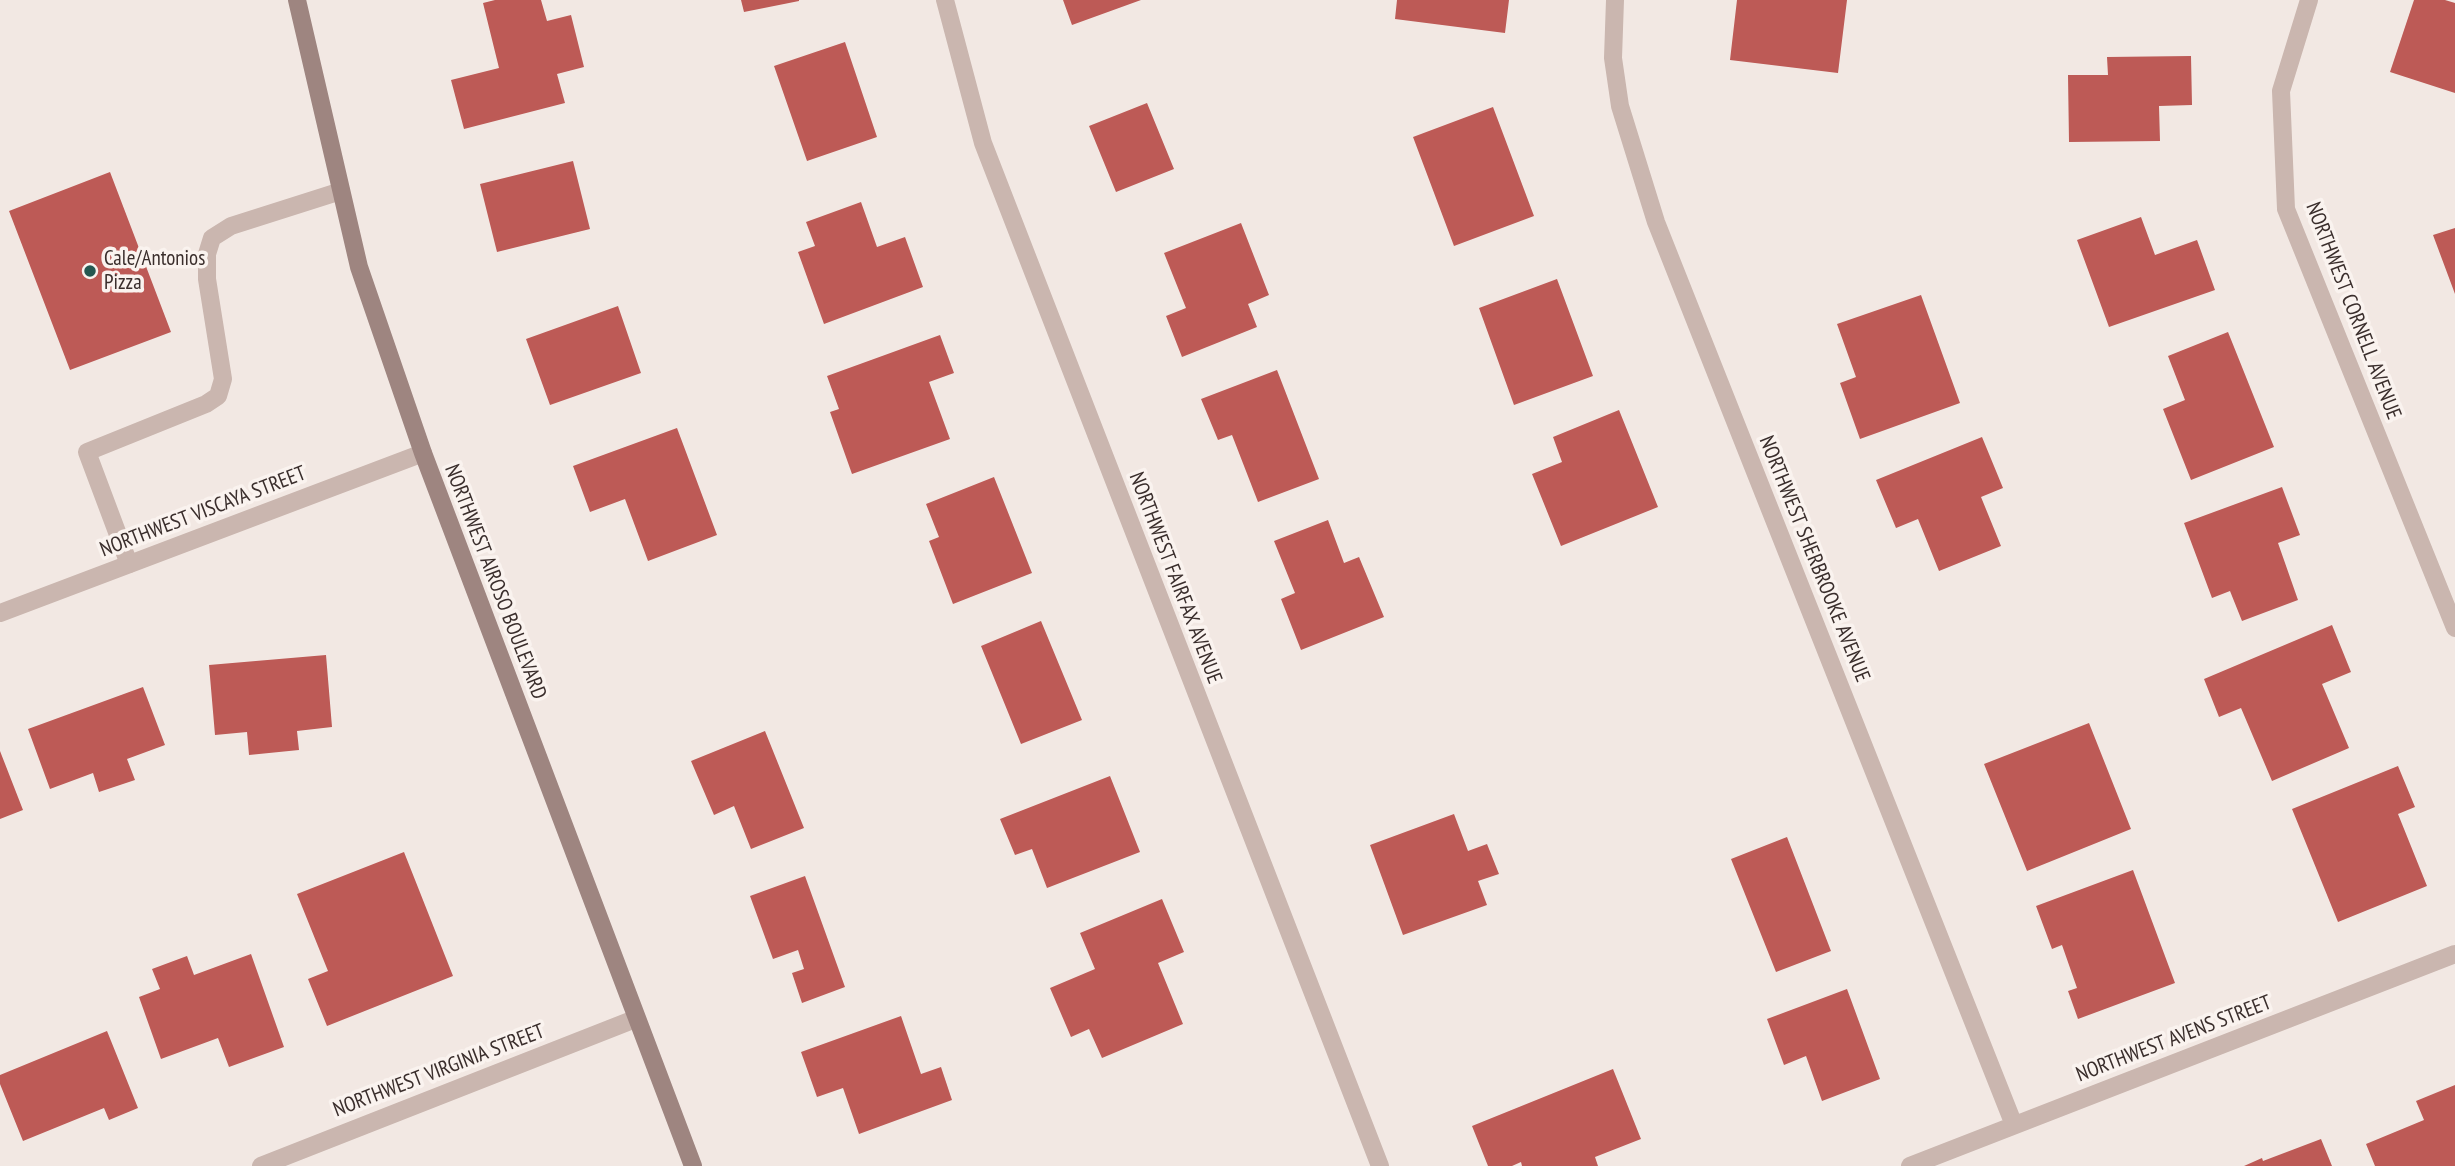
<!DOCTYPE html>
<html>
<head>
<meta charset="utf-8">
<style>
  body { margin:0 }
  canvas { display:block; background:#f2e8e3 }
</style>
</head>
<body>
<canvas width="2455" height="1166"></canvas>
<script>
const c = document.querySelector('canvas').getContext('2d');
c.lineJoin = 'round';
function paint(path, color) { c.fillStyle = color; c.fill(path, 'evenodd'); }
const toPath = rows => new Path2D(rows.map(r => 'M' + r).join(''));
function stroke(path, color, width, dash) { c.strokeStyle = color; c.lineWidth = width; c.lineCap = dash ? 'butt' : 'round'; c.setLineDash(dash || []); c.stroke(path); }
function label(font, color, halo, rows, align = 'center') {
  c.font = font + ' "PT Sans Narrow",sans-serif'; c.lineWidth = 7; c.setLineDash([]); c.textBaseline = 'middle'; c.strokeStyle = halo; c.fillStyle = color; for (const [text, x, y, turn = 0] of rows) {
    c.save(); c.translate(x, y); c.rotate((+turn || 0) * Math.PI / 180); c.textAlign = isNaN(turn) ? turn : align; if (halo) c.strokeText(text, 0, 0); c.fillText(text, 0, 0); c.restore();
  }
}
const building = toPath([
  [495,0,541,0,547,21,571,15,584,67,557,74,565,103,464,129,451,80,499,68,483,3],
  [741,0,799,0,799,1,744,12],
  [1063,0,1141,0,1072,25],
  [1397,0,1509,0,1505,33,1395,19],
  [1737,0,1847,0,1838,73,1730,60],
  [2414,0,2445,0,2455,3,2455,93,2390,72],
  [845,42,877,137,807,161,774,66],
  [2191,56,2192,105,2159,106,2160,141,2069,142,2068,75,2108,75,2107,57],
  [1147,103,1174,169,1116,192,1089,126],
  [1493,107,1534,216,1454,246,1413,137],
  [573,161,590,229,497,252,480,184],
  [110,172,171,332,70,370,9,211],
  [861,202,877,247,905,237,923,287,824,324,798,252,815,246,806,222],
  [2141,217,2155,255,2197,240,2215,290,2109,327,2077,240],
  [1241,223,1269,295,1248,304,1257,327,1182,357,1166,316,1186,308,1164,253],
  [2455,228,2455,294,2433,235],
  [1557,279,1593,376,1514,405,1479,308],
  [1921,295,1960,403,1860,439,1840,383,1856,377,1837,324],
  [618,306,641,373,550,405,526,339],
  [2228,332,2274,447,2191,480,2163,409,2185,400,2168,356],
  [940,335,954,373,929,382,950,439,852,474,830,412,839,409,827,376],
  [1277,370,1319,479,1258,502,1232,435,1218,440,1201,399],
  [1619,410,1658,507,1561,546,1532,474,1562,462,1553,437],
  [677,428,717,535,648,561,625,499,590,512,573,466],
  [1982,437,2003,488,1981,497,2001,546,1939,571,1918,519,1896,528,1876,480],
  [994,477,1032,573,953,604,929,541,939,537,926,504],
  [2282,487,2300,535,2278,543,2298,600,2242,621,2230,591,2212,598,2184,523],
  [1328,520,1344,563,1359,557,1384,617,1301,650,1281,599,1295,593,1274,541],
  [1041,621,1082,720,1021,744,981,646],
  [2332,625,2351,672,2322,684,2349,748,2272,781,2241,708,2219,717,2204,679],
  [326,655,332,727,297,731,299,750,249,755,247,732,215,735,209,665],
  [143,687,165,745,127,759,135,780,99,792,93,773,50,789,28,729],
  [2089,723,2131,829,2027,871,1984,764],
  [765,731,804,828,751,849,734,806,714,815,691,761],
  [0,751,23,810,0,819],
  [2398,766,2415,807,2398,814,2427,886,2338,922,2292,809],
  [1110,776,1140,852,1047,888,1032,849,1015,855,1000,819],
  [1454,814,1468,851,1487,844,1499,874,1478,881,1487,905,1403,935,1370,845],
  [1787,837,1831,951,1776,972,1731,859],
  [404,852,453,976,327,1026,308,979,328,971,297,894],
  [2133,870,2175,983,2078,1019,2068,991,2077,988,2062,945,2052,949,2036,906],
  [805,876,845,987,802,1003,792,973,804,969,798,950,773,959,750,896],
  [1162,899,1184,952,1158,963,1183,1024,1102,1058,1089,1029,1071,1037,1050,988,1095,969,1080,933],
  [251,954,284,1047,229,1067,218,1038,161,1059,139,997,160,989,152,969,187,956,194,975],
  [1847,989,1880,1079,1822,1101,1806,1056,1784,1065,1767,1019],
  [901,1016,921,1074,941,1067,952,1100,859,1134,843,1088,817,1097,801,1052],
  [107,1031,138,1108,109,1120,104,1108,23,1141,0,1084,0,1075],
  [1613,1069,1641,1139,1595,1157,1598,1166,1522,1166,1521,1162,1512,1166,1488,1166,1472,1126],
  [2455,1085,2455,1166,2375,1166,2366,1144,2424,1120,2416,1101],
  [2321,1139,2332,1166,2244,1166,2262,1158,2263,1161]
]);
const lane = toPath([
  [129,564,87,452,206,404,218,396,223,379,207,279,207,254,212,238,231,226,341,191]
]);
const street = toPath([
  [945,0,983,143,1380,1166],
  [1615,0,1613,58,1620,106,1656,222,2014,1125],
  [2309,0,2281,91,2286,209,2455,628],
  [0,613,423,453],
  [261,1166,635,1019],
  [1910,1166,2455,954]
]);
const secondary = toPath([
  [297,0,359,267,423,453,693,1166]
]);
const markers = [
  [90,271,7,"#255851"]
];
const poiNames = [
  ["Cale/Antonios",104,259],
  ["Pizza",104,283]
];
const streetNames = [
  ["NORTHWEST CORNELL AVENUE",2353,311,69],
  ["NORTHWEST VISCAYA STREET",203,512,-21],
  ["NORTHWEST SHERBROOKE AVENUE",1814,559,68],
  ["NORTHWEST FAIRFAX AVENUE",1175,578,69],
  ["NORTHWEST AIROSO BOULEVARD",495,582,69],
  ["NORTHWEST AVENS STREET",2174,1039,-21],
  ["NORTHWEST VIRGINIA STREET",439,1071,-21]
];
paint(building, '#bd5a56');
stroke(lane, '#cab6af', 18);
stroke(street, '#cab6af', 18);
stroke(secondary, '#9e8580', 18);
for (const [x, y, r, color] of markers) { const dot = new Path2D(); dot.arc(x, y, r, 0, 2 * Math.PI); c.fillStyle = color; c.fill(dot); stroke(dot, '#faf3ef', 2.5); }
label('21px', '#3a2e2c', '#faf3ef', poiNames, 'left');
label('21px', '#3a2e2c', '#faf3ef', streetNames);
</script>
</body>
</html>
